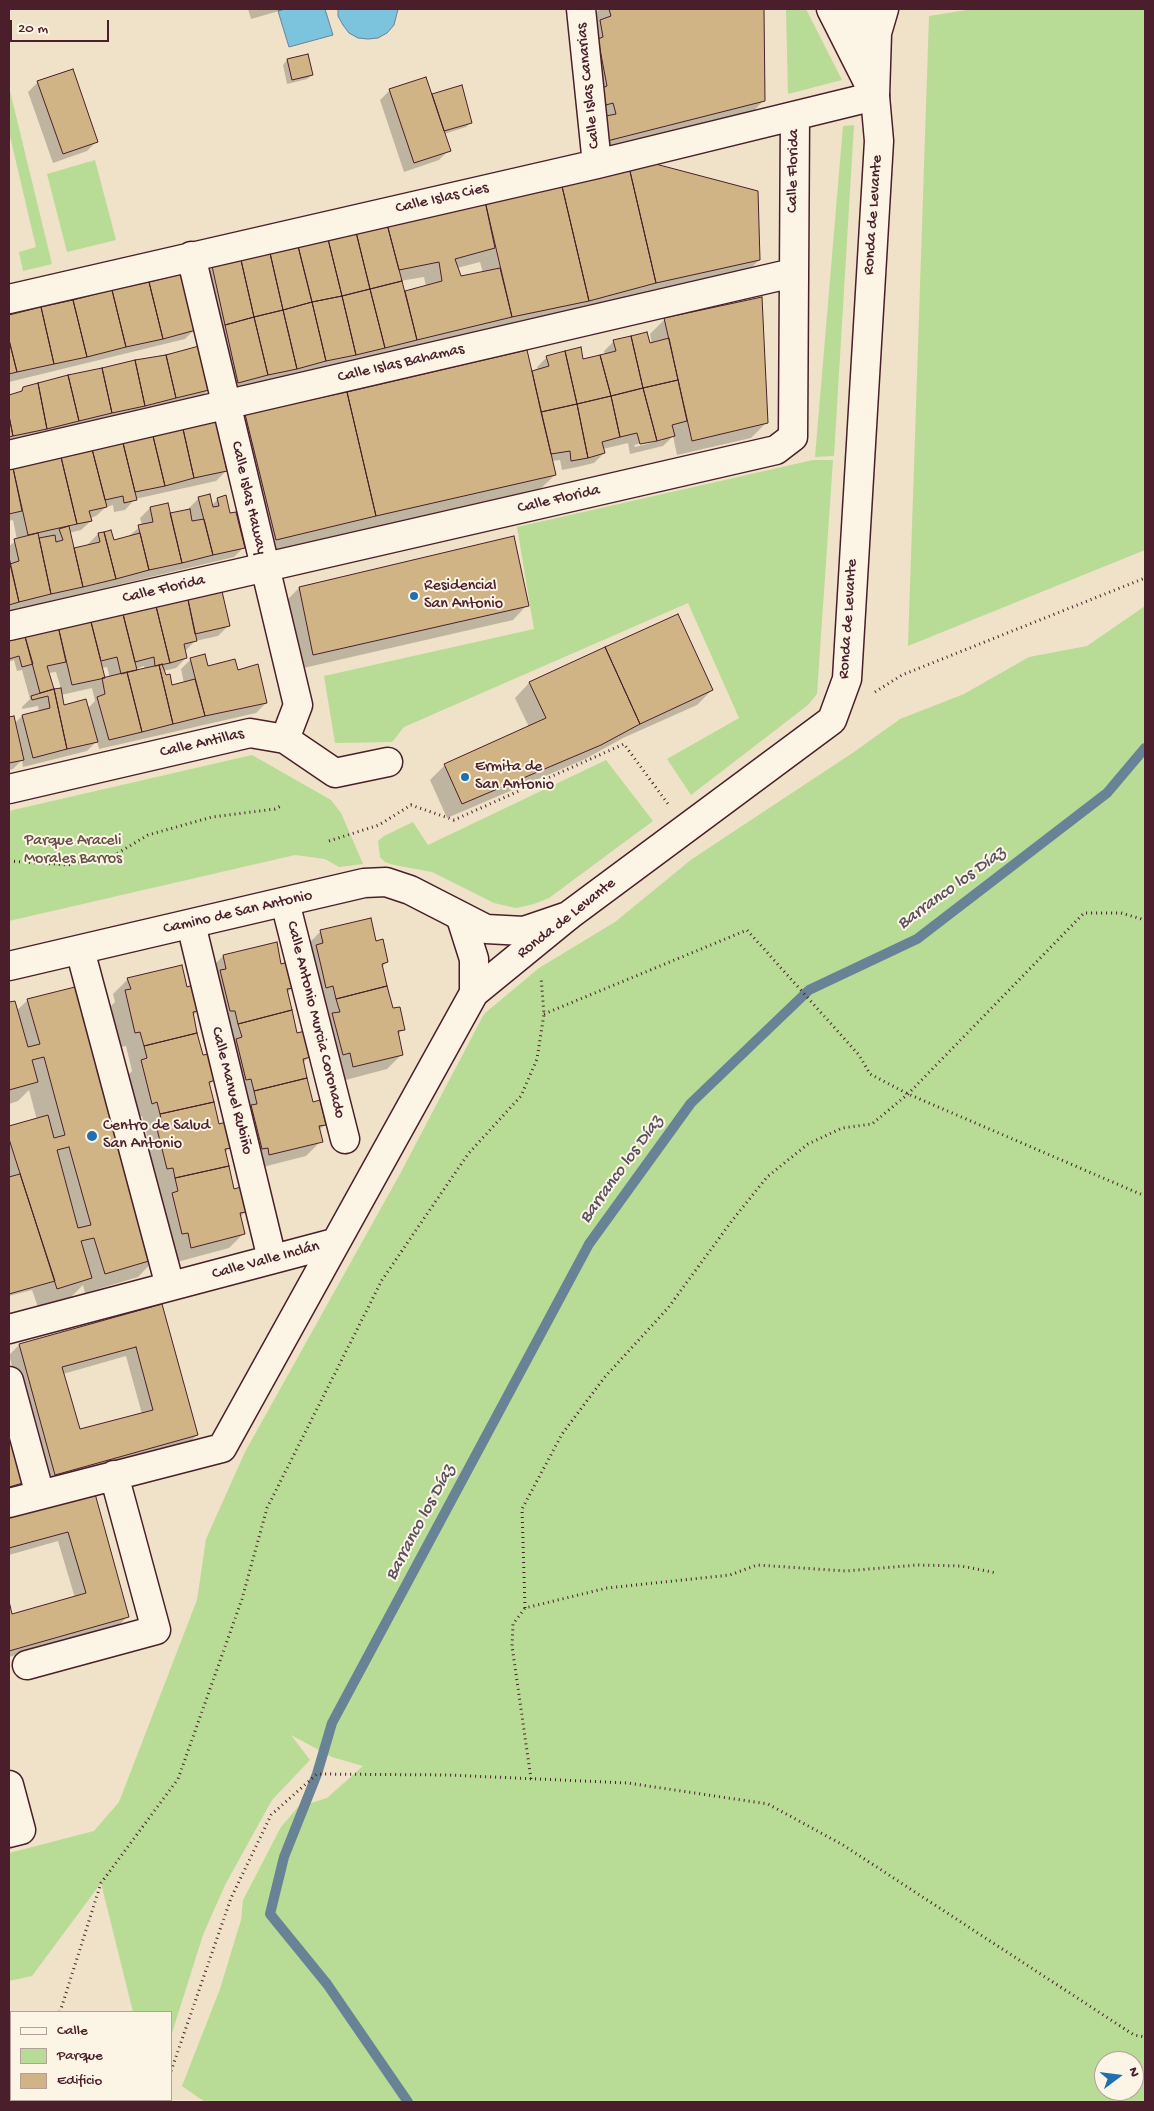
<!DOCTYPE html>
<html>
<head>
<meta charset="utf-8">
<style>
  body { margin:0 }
  #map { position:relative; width:1154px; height:2111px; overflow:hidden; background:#efe2c8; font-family:"Gochi Hand",sans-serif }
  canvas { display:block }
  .frame { position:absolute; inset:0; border:10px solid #4a1f2b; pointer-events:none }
  .legend { position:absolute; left:10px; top:2011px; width:162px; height:90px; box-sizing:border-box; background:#fcf5e5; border:1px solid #b59f9b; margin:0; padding:6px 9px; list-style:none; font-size:15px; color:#4a1f2b }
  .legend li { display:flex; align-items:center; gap:10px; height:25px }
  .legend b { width:25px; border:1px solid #b59f9b }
  .north { position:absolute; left:1094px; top:2051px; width:50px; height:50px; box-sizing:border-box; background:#fcf5e5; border:1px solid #b59f9b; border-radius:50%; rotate:75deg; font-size:14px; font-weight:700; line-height:20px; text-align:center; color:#4a1f2b }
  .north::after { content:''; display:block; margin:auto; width:18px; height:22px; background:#1f6fb2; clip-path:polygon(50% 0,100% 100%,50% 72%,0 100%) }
  .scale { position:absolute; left:10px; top:20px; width:99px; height:22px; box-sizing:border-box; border:2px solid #4a1f2b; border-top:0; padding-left:6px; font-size:15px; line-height:18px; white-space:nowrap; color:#4a1f2b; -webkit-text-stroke:4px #fcf5e5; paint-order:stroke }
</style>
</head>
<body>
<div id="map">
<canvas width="1154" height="2111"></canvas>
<div class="frame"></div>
<ul class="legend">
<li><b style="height:6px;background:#fcf5e5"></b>Calle</li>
<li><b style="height:14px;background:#b8db96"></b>Parque</li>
<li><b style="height:14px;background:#d0b485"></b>Edificio</li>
</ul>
<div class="north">N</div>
<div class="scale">20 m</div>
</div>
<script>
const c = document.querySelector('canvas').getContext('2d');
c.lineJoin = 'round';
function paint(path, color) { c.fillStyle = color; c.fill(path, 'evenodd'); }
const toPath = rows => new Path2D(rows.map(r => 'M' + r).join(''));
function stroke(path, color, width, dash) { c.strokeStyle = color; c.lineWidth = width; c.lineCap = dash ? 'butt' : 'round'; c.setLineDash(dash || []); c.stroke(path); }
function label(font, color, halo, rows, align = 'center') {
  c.font = font + ' "Gochi Hand",sans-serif'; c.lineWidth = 4; c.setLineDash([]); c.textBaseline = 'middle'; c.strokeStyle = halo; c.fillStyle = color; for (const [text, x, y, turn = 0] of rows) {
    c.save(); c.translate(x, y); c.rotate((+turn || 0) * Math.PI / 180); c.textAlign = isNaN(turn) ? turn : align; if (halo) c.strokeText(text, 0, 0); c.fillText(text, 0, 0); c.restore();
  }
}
const green = toPath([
  [786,9,806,9,842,80,788,94],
  [973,9,1145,9,1145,550,908,646,929,16],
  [9,87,52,264,23,271,19,252,36,247,9,132],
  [854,125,834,456,815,457,843,126],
  [95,160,116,240,67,252,47,174],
  [813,460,833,460,817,694,808,705,691,795,667,759,739,718,688,603,404,727,392,742,335,743,324,676,534,629,517,527],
  [1145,606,1145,2102,205,2102,182,2086,220,1989,241,1920,243,1900,281,1827,298,1807,327,1798,363,1766,332,1757,291,1735,310,1760,272,1800,225,1885,203,1935,171,2036,171,2012,133,2012,101,1883,32,1976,9,1981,9,1853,94,1831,119,1802,197,1600,206,1539,245,1452,400,1174,484,1014,539,968,615,922,692,859,854,752,900,719,964,694,1029,657,1087,646],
  [1104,2061,1134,2061,1134,2091,1104,2091],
  [252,755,331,800,341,813,363,864,339,867,325,859,295,855,9,921,9,811],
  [606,760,653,821,549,898,534,904,516,908,494,903,432,872,394,865,385,862,380,857,378,841,384,836,413,822,428,845],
  [40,2100,93,2100,98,2102,45,2102]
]);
const water = toPath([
  [285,9,325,9,333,35,289,47,278,11,285,9],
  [338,9,398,9,394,25,387,33,378,38,368,39,358,38,349,33,343,25,338,16,338,9]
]);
const shadow = toPath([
  [248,9,286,9,251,19],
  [600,9,763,9,764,100,745,120,584,161,588,20],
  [287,60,312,75,307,79,287,84,283,65],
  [38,82,97,141,87,151,53,163,28,92],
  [390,90,433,95,471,122,466,127,444,134,449,150,439,160,404,172,380,100],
  [648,164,759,260,744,275,228,392,203,277,213,267],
  [480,262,483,273,460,278,457,268],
  [424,277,426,287,404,294,400,281],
  [181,276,195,329,185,339,9,382,9,317],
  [665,319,766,423,751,438,677,455,673,436,663,446,630,454,628,443,603,449,604,453,594,463,577,467,562,470,560,460,551,461,555,475,535,494,357,534,356,531,261,554,231,430,246,415,531,374,538,371,537,367,547,357,582,361,605,355,604,351,614,341,652,344,650,334],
  [663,438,663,440,635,447,634,445],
  [198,347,208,390,198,400,9,444,9,396,18,394,23,388,69,376],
  [215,422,226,471,216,481,135,499,125,510,114,512,113,505,106,507,96,516,90,518,91,521,81,530,69,533,74,550,89,546,88,544,98,534,110,531,113,541,129,536,142,525,140,518,150,508,169,515,189,510,189,508,199,498,211,506,218,499,229,515,244,547,234,557,9,611,9,546,17,540,13,520,9,521,9,471],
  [299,588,527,605,513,620,299,669,284,603],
  [220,589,228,626,218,636,195,641,185,651,186,658,176,668,163,671,171,686,184,683,181,669,191,659,208,668,237,671,266,703,256,713,99,749,97,741,87,751,23,767,22,760,13,769,9,770,9,718,13,717,14,724,22,716,39,712,38,706,22,709,22,707,30,699,22,670,17,671,14,660,9,662,9,638],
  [144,666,145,670,136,672,135,669],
  [107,667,110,678,104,679,102,668],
  [56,672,61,689,53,691,48,673],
  [92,688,95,701,88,708,63,707,61,695],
  [529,683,712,690,697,705,623,738,585,759,447,818,430,780,445,765,529,727,515,698],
  [321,931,375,942,387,962,382,967,392,1010,403,1029,398,1035,402,1054,387,1069,338,1082,306,946],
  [276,944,280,966,293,987,287,993,297,1034,309,1057,303,1063,312,1103,325,1125,319,1130,321,1141,306,1156,255,1169,208,971,223,956],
  [128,979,186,989,198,1010,193,1016,202,1057,214,1080,209,1085,218,1126,230,1147,225,1153,233,1190,245,1212,240,1217,244,1233,229,1248,177,1262,158,1209,163,1203,158,1182,152,1184,143,1145,148,1140,142,1116,137,1118,127,1076,132,1071,126,1046,120,1047,111,1006,115,1002,113,994],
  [28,1000,157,1257,138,1277,85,1293,83,1285,71,1297,38,1307,32,1290,9,1296,9,1127,37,1120,29,1090,18,1101,9,1104,9,1004,14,1003,16,1011],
  [161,1306,197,1435,187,1445,45,1484,9,1355,19,1345],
  [126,1356,142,1414,79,1431,63,1374],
  [9,1407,29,1481,19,1491,9,1493],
  [93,1492,127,1617,117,1627,9,1657,9,1605,12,1616,75,1598,58,1541,9,1555,9,1515]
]);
const stream = toPath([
  [408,2102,327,1984,270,1914,284,1857,317,1774,332,1723,589,1244,691,1103,809,990,917,939,1107,793,1145,748]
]);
const building = toPath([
  [609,9,764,9,765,101,603,142,601,117,616,114,613,103,606,105,602,88,607,86,598,39,603,37,600,20,611,16,609,9],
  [308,54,313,75,292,80,287,59,308,54],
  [73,69,98,142,63,154,37,81,73,69],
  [426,77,451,151,414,163,389,89,426,77],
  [462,85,472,123,444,131,432,94,462,85],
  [648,162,758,191,760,260,656,283,629,167,648,162],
  [629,167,656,283,589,301,561,182,629,167],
  [561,182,589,301,512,317,485,201,561,182],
  [485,201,495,248,455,259,461,276,500,268,512,317,417,340,405,291,442,281,439,262,399,270,387,224,485,201],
  [387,224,402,281,370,289,356,232,387,224],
  [356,232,370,289,342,296,328,239,356,232],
  [328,239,342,296,312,302,298,246,328,239],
  [298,246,312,302,283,310,270,253,298,246],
  [270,253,283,310,254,317,241,260,270,253],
  [241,260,254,317,225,325,212,266,241,260],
  [182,274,196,330,163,339,149,282,182,274],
  [402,281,417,340,385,348,370,289,402,281],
  [149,282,163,339,126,347,112,290,149,282],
  [370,289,385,348,356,355,342,296,370,289],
  [112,290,126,347,87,357,73,300,112,290],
  [342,296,356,355,326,361,312,302,342,296],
  [762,297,768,423,692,441,664,318,762,297],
  [73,300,87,357,54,364,41,307,73,300],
  [312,302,326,361,297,369,283,310,312,302],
  [41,307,54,364,17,372,9,340,9,315,41,307],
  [283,310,297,369,268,375,254,317,283,310],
  [254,317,268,375,238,383,225,325,254,317],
  [647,332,650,343,669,338,678,380,643,388,631,336,647,332],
  [631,336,643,388,611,396,600,355,616,351,613,340,631,336],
  [9,340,17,372,9,374,9,340],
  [199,346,209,390,176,398,166,355,199,346],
  [581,347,583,359,600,355,611,396,577,404,565,351,581,347],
  [527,350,556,475,376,516,347,392,527,350],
  [565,351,577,404,541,412,532,371,549,366,546,356,565,351],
  [166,355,176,398,145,406,135,360,166,355],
  [135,360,145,406,112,413,102,368,135,360],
  [102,368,112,413,79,421,68,375,102,368],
  [68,375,79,421,47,429,38,383,68,375],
  [678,380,687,421,672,425,675,436,657,441,643,388,678,380],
  [38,383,47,429,13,436,9,416,9,395,22,391,23,387,38,383],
  [643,388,657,441,640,444,637,433,620,437,611,396,643,388],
  [347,392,376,516,276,540,245,414,347,392],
  [611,396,620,437,602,442,605,453,588,458,577,404,611,396],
  [577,404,588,458,571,461,570,451,551,454,541,412,577,404],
  [9,416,13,436,9,437,9,416],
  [216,421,227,471,194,478,183,429,216,421],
  [183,429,194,478,165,486,153,436,183,429],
  [153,436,165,486,135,492,123,443,153,436],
  [123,443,137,500,124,503,123,496,105,500,92,449,123,443],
  [92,449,107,507,89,511,92,521,77,524,61,457,92,449],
  [61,457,77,524,28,535,13,468,61,457],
  [13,468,22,511,9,514,9,469,13,468],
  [210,494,213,507,219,506,217,498,226,495,230,513,236,512,245,548,213,555,198,497,210,494],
  [168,503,182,563,149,570,138,525,153,522,150,507,168,503],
  [190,509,192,521,204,519,213,555,182,563,170,513,190,509],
  [69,526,83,587,51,594,39,538,55,535,56,542,63,540,59,529,69,526],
  [111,530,114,540,140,533,149,570,116,579,104,532,111,530],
  [104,532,116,579,83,587,74,548,100,542,98,533,104,532],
  [38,533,51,594,19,602,10,564,19,561,14,539,38,533],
  [514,536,529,606,313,655,299,587,514,536],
  [9,557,19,602,9,605,9,557],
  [221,587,230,626,195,634,187,595,221,587],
  [187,595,197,641,184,644,187,658,170,663,155,602,187,595],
  [155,602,170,663,155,666,154,657,135,662,122,610,155,602],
  [122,610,137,670,121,674,117,657,101,661,90,618,122,610],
  [678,614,713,690,640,724,605,647,678,614],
  [90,618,105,678,72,685,58,626,90,618],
  [58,626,66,662,47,666,54,689,40,693,24,633,58,626],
  [24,633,33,664,22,667,19,656,9,659,9,637,24,633],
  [605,647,640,724,601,745,462,804,444,764,546,718,529,682,605,647],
  [205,654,208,666,235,659,238,670,258,664,267,703,205,716,190,658,205,654],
  [162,664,166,675,170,674,172,685,195,679,205,716,173,724,159,665,162,664],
  [159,665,173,724,142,732,127,672,159,665],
  [127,672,142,732,109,740,97,697,105,694,102,678,127,672],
  [61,688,64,705,86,699,98,742,67,749,54,689,61,688],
  [54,689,67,749,33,758,22,715,50,708,48,696,32,700,31,696,54,689],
  [14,716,24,760,9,763,9,717,14,716],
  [371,918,376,941,383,939,388,962,382,964,387,986,336,999,333,986,326,988,322,970,316,945,323,943,320,930,371,918],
  [277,942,281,964,288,962,294,988,287,989,292,1010,238,1024,235,1011,230,1011,220,970,226,969,223,955,277,942],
  [182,965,187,987,193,985,199,1011,193,1012,197,1033,144,1046,140,1032,135,1033,125,990,131,989,127,978,182,965],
  [83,985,159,1258,105,1274,94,1238,81,1241,92,1278,57,1289,9,1139,9,1126,48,1115,54,1138,65,1135,44,1057,32,1060,38,1082,9,1090,9,1002,15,1001,28,1047,40,1044,27,999,83,985],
  [69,1147,91,1225,78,1228,57,1150,69,1147],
  [387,986,393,1008,400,1007,405,1030,398,1031,403,1055,353,1067,350,1053,343,1055,332,1013,340,1012,336,999,387,986],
  [292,1010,297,1033,305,1031,311,1057,303,1059,307,1078,254,1091,251,1079,246,1080,236,1039,242,1037,238,1024,292,1010],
  [197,1033,203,1055,209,1054,216,1080,209,1082,214,1102,160,1114,157,1102,152,1104,141,1060,147,1058,144,1046,197,1033],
  [307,1078,313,1102,320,1100,326,1125,319,1126,323,1142,269,1155,268,1148,262,1149,251,1105,257,1104,254,1091,307,1078],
  [214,1102,219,1124,226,1122,232,1148,225,1149,229,1166,175,1178,173,1168,167,1169,157,1129,163,1128,160,1114,214,1102],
  [229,1166,234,1189,241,1187,247,1212,240,1213,245,1234,191,1248,188,1233,182,1234,172,1193,178,1191,175,1178,229,1166],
  [20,1174,55,1281,9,1294,9,1177,20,1174],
  [162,1304,198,1435,55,1475,19,1344,162,1304],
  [136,1347,153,1410,80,1429,62,1367,136,1347],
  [9,1402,30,1481,9,1487,9,1402],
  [94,1490,129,1617,9,1651,9,1601,12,1614,86,1593,68,1532,9,1548,9,1514,94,1490]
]);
const path = toPath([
  [875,692,902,675,1145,578],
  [329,841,379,825,411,805,454,820,624,744,668,804],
  [9,861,68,865,113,856,148,835,212,817,275,809,281,806],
  [544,1014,747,930,859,1055,870,1074,908,1094,1145,1196],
  [525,1608,522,1509,562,1434,604,1378,668,1308,731,1222,767,1177,808,1144,842,1128,872,1124,908,1094,1084,913,1121,913,1145,920],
  [531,1779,512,1646,513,1624,525,1608,607,1588,730,1575,757,1565,846,1571,917,1565,961,1566,997,1573],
  [60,2012,101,1883,178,1779,242,1599,267,1508,382,1280,468,1154,521,1096,537,1059,544,1014,541,977],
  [9,2038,11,2039],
  [171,2071,231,1898,271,1815,317,1774,448,1775,628,1783,768,1804,843,1845,1134,2035,1145,2037],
  [134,2100,140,2102],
  [161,2102,161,2100]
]);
const street = toPath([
  [581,9,597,164],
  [191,256,298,705,285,739],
  [9,299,597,164,875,96],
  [9,455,793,273],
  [9,626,776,450,793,437,795,116],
  [9,789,250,733,285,739,335,773,388,762],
  [285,902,345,1139],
  [461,918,474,959,474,993],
  [191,924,272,1259],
  [80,950,170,1286],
  [9,1329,334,1243],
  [9,1381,40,1495],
  [9,1503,222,1448,474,993,567,917],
  [27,1665,156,1630,114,1475],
  [9,1785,21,1830,9,1833]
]);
const secondary = toPath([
  [831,9,875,96],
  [859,9,874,50],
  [9,966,364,883,386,882,410,890,486,929,524,931,568,916,832,720,847,679,879,141,875,96,877,33,884,9]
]);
const markers = [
  [414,596,5,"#1f6fb2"],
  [465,777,5,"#1f6fb2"],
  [92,1136,6,"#1f6fb2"]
];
const streetNames = [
  ["Calle Islas Canarias",589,86,-96],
  ["Calle Florida",794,171,-89],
  ["Calle Islas Cies",442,199,-13],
  ["Ronda de Levante",874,215,-86],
  ["Calle Islas Bahamas",401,364,-13],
  ["Calle Islas Haway",248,498,77],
  ["Calle Florida",559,500,-13],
  ["Calle Florida",164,590,-13],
  ["Ronda de Levante",849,619,-86],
  ["Calle Antillas",202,744,-13],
  ["Camino de San Antonio",238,913,-13],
  ["Ronda de Levante",567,919,-38],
  ["Calle Antonio Murcia Coronado",315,1020,76],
  ["Calle Manuel Rubiño",231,1091,76],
  ["Calle Valle Inclán",266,1261,-15]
];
const poiNames = [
  ["Residencial",424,587],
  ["San Antonio",424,605],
  ["Ermita de",475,768],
  ["San Antonio",475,786],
  ["Centro de Salud",103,1127],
  ["San Antonio",103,1145]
];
const parkNames = [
  ["Parque Araceli",73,842],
  ["Morales Barros",73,860]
];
const waterNames = [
  ["Barranco los Díaz",952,889,-36],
  ["Barranco los Díaz",622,1170,-54],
  ["Barranco los Díaz",421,1523,-62]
];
paint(green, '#b8db96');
paint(water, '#7cc4dd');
stroke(water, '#688296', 1);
paint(shadow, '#0003');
stroke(stream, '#688296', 10);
paint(building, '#d0b485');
stroke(building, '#4a1f2b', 1);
stroke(street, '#4a1f2b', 31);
stroke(secondary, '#4a1f2b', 31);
stroke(path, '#4a1f2b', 3, [1, 4]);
stroke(street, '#fcf5e5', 28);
stroke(secondary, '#fcf5e5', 28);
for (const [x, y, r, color] of markers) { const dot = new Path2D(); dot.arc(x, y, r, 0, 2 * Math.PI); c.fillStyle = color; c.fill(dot); stroke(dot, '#fcf5e5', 2); }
label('16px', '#4a1f2b', '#fcf5e5', streetNames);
label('16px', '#4a1f2b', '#fcf5e5', poiNames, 'left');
label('16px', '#664e46', '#fcf5e5', parkNames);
label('italic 18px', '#595160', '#fcf5e5', waterNames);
</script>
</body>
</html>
